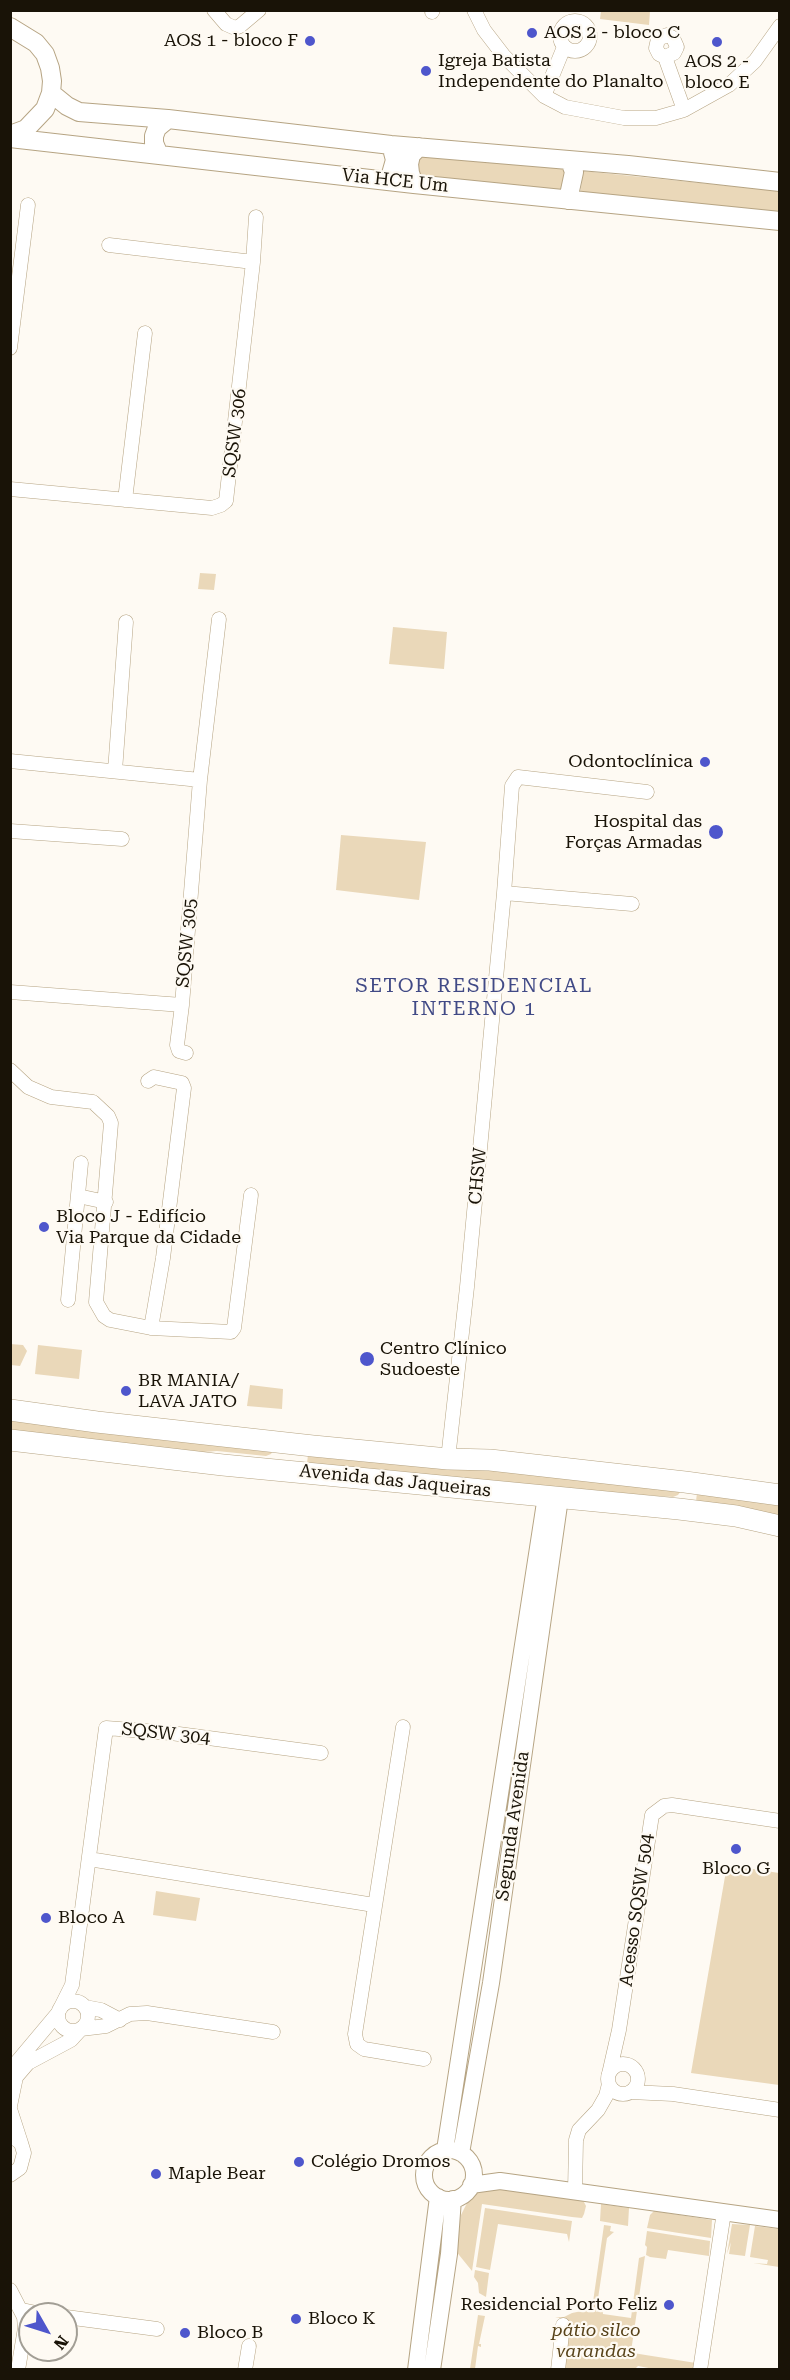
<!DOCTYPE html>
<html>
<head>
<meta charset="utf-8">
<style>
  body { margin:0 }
  #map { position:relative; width:790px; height:2380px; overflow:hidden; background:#fefaf3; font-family:"Roboto Serif",serif }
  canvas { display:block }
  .frame { position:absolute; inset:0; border:12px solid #191307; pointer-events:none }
  .north { position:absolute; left:18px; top:2302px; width:60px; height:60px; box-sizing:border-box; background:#fefaf3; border:2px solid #a29e95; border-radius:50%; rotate:129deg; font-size:16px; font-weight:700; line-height:24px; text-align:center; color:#191307 }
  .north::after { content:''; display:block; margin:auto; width:21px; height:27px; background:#4e56cc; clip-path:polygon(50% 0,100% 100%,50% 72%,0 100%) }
</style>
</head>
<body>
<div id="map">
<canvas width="790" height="2380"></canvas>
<div class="frame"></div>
<div class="north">N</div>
</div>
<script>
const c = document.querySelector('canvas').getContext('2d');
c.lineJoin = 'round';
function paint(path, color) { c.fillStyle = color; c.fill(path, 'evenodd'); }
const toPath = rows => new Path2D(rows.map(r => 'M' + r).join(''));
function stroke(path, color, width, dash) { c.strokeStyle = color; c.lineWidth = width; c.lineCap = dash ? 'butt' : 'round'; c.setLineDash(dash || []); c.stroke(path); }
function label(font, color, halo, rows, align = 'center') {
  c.font = font + ' "Roboto Serif",serif'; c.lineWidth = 4.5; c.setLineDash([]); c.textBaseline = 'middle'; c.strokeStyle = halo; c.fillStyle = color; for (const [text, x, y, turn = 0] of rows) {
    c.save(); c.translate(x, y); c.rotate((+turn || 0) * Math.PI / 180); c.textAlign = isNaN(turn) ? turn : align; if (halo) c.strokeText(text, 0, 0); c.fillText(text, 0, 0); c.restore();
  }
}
const green = toPath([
  [601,11,650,11,649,25,600,19],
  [422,156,560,168,567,172,562,191,420,178,415,164],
  [583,171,779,191,779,216,580,195],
  [200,573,216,574,214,590,198,589],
  [393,627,447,632,444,669,389,664],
  [341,835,426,842,419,900,336,890],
  [10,1344,23,1345,27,1351,20,1366,11,1365],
  [38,1345,82,1350,79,1379,35,1374],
  [250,1385,283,1389,282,1409,247,1406],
  [10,1418,273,1450,271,1454,266,1456,217,1451,191,1453,11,1434],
  [308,1455,386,1457,680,1492,678,1495,673,1497,626,1494,307,1463],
  [697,1493,779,1502,779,1519,696,1501],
  [727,1865,779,1873,779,2085,691,2073],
  [156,1891,200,1898,196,1921,153,1915],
  [487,2187,583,2200,586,2206,584,2214,582,2218,572,2217,482,2204,472,2271,455,2250,461,2215,470,2197,476,2192],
  [601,2204,629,2208,628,2226,600,2221],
  [485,2208,572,2221,569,2242,567,2234,498,2224,490,2270,476,2267],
  [654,2211,712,2220,711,2238,647,2228,650,2215],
  [732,2224,750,2225,745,2256,729,2254,731,2242,727,2254],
  [604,2225,611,2226,610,2231,614,2232,607,2238,596,2312,602,2308,603,2314,631,2318,639,2258,645,2256,632,2345,633,2353,696,2363,694,2369,659,2370,638,2366,634,2370,563,2369,565,2319,555,2317,564,2317,572,2313,592,2309],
  [755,2226,779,2229,779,2267,753,2263,767,2264,768,2260,750,2257],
  [647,2231,710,2241,709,2256,668,2250,666,2259,650,2257,646,2255,647,2247,645,2245],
  [475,2270,489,2273,486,2297,479,2293,478,2283,474,2277],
  [478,2315,485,2316,479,2344,481,2344,481,2347,478,2346,475,2369,470,2369]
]);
const minor = toPath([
  [214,10,226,24,235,28,240,26,259,10],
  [474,10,484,30,504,56,544,96,565,107,624,118,656,118,684,110,729,85,755,61,780,26],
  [432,12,433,10],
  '560 36a15 15 0 1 1 30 0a15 15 0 1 1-30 0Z',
  [665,57,674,53,677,47,673,38,667,35,658,39,656,48,659,54,665,57,684,110],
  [544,96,564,47],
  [253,262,256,217],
  [10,348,28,205],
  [10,489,212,508,221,505,226,501,253,262,109,245],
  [125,500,145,333],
  [10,761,200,780],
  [115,771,126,622],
  [10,831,122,839],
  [504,893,632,904],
  [10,992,182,1005,200,780,219,619],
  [182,1005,177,1045,179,1051,186,1053],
  [10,1070,28,1087,51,1097,93,1102,108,1116,111,1123,96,1302,104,1316,110,1320,151,1328,231,1332,234,1328,251,1195],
  [148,1081,154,1077,182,1083,184,1088,163,1258,151,1328],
  [78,1196,106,1202],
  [68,1300,81,1163],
  [448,1459,467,1287,504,893,512,786,518,777,647,792],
  [403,1727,355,2034,357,2044,364,2049,424,2059],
  [89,1859,374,1905],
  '58 2016a15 15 0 1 1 30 0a15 15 0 1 1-30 0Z',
  [85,2007,101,2010,120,2020],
  [60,2009,72,1985,106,1728,171,1733,321,1753],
  '608 2079a15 15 0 1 1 30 0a15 15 0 1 1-30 0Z',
  [11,2069,58,2013],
  [609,2074,619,2030,652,1815,664,1806,672,1805,780,1821],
  [630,2092,673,2094,780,2110],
  [10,2106,16,2077,28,2063,71,2040,81,2029,106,2026,130,2014,147,2013,273,2032],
  [10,2109,21,2143],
  [10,2135,21,2143,24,2153,20,2168,10,2175],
  [575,2192,576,2140,579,2130,598,2110,606,2096,609,2084],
  [10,2290,24,2317,25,2328,18,2370],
  [22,2310,41,2314],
  [66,2317,157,2329],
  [245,2370,249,2346],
  [558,2370,563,2325],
  [700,2370,724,2212]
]);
const tertiary = toPath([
  [445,2150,546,1496],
  '424 2175a25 25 0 1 1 50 0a25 25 0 1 1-50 0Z',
  [461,2153,491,1983,560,1498],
  [471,2185,500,2181,780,2220],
  [416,2370,438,2197],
  [432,2370,449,2254,453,2199]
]);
const secondary = toPath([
  [10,27,36,43,45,54,50,68,52,81,51,93,45,109,26,129,10,135],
  [51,93,67,106,79,112,168,119,391,145,628,165,780,182],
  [10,138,414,184,780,221],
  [159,155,154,143,154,136,157,128,168,119],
  [389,181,395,160,391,145],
  [414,184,410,173,409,164,411,155,419,147],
  [568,200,574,172,570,161]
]);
const primary = toPath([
  [10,1410,97,1422,313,1446,448,1459,490,1460,685,1482,780,1495],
  [10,1440,223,1465,679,1509,736,1516,780,1526]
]);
const markers = [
  [532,33,6,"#4e56cc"],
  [310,41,6,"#4e56cc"],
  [717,42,6,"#4e56cc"],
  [426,71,6,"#4e56cc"],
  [705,762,6,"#4e56cc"],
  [716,832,8,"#4e56cc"],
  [44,1227,6,"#4e56cc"],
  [367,1359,8,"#4e56cc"],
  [126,1391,6,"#4e56cc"],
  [736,1849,6,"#4e56cc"],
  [46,1918,6,"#4e56cc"],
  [299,2162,6,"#4e56cc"],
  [156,2174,6,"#4e56cc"],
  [669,2305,6,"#4e56cc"],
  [296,2319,6,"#4e56cc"],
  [185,2333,6,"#4e56cc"]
];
const poiNames = [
  ["AOS 2 - bloco C",544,33],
  ["AOS 1 - bloco F",298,41,"right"],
  ["Igreja Batista",438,61],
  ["Independente do Planalto",438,82],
  ["AOS 2 -",717,62,"center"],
  ["bloco E",717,83,"center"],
  ["Odontoclínica",693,762,"right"],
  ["Hospital das",702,822,"right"],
  ["Forças Armadas",702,843,"right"],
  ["Bloco J - Edifício",56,1217],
  ["Via Parque da Cidade",56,1238],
  ["Centro Clínico",380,1349],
  ["Sudoeste",380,1370],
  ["BR MANIA/",138,1381],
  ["LAVA JATO",138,1402],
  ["Bloco G",736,1869,"center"],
  ["Bloco A",58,1918],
  ["Colégio Dromos",311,2162],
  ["Maple Bear",168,2174],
  ["Residencial Porto Feliz",657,2305,"right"],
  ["Bloco K",308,2319],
  ["Bloco B",197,2333]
];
const streetNames = [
  ["Via HCE Um",395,181,6],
  ["SQSW 306",235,433,-83],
  ["SQSW 305",187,943,-85],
  ["CHSW",478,1176,-85],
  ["Avenida das Jaqueiras",395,1481,6],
  ["SQSW 304",166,1734,6],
  ["Segunda Avenida",513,1826,-82],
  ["Acesso SQSW 504",637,1910,-82]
];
const parkNames = [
  ["pátio silco",596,2331],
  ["varandas",596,2352]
];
const neighbourhoodNames = [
  ["SETOR RESIDENCIAL",474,986],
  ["INTERNO 1",474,1009]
];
paint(green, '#ead8b9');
stroke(minor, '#b6a483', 15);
stroke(tertiary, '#b6a483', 18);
stroke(secondary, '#b6a483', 20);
stroke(primary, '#b6a483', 22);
stroke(minor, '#fff', 14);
stroke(tertiary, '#fff', 16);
stroke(secondary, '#fff', 18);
stroke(primary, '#fff', 21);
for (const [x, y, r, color] of markers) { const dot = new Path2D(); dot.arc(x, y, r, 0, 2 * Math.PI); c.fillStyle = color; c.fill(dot); stroke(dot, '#fefaf3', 2); }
label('18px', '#191307', '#fefaf3', poiNames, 'left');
label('18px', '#191307', '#fefaf3', streetNames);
label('italic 18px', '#58431a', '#fefaf3', parkNames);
c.letterSpacing = '1.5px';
label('20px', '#414a86', '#fefaf3', neighbourhoodNames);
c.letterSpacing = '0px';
</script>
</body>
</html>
